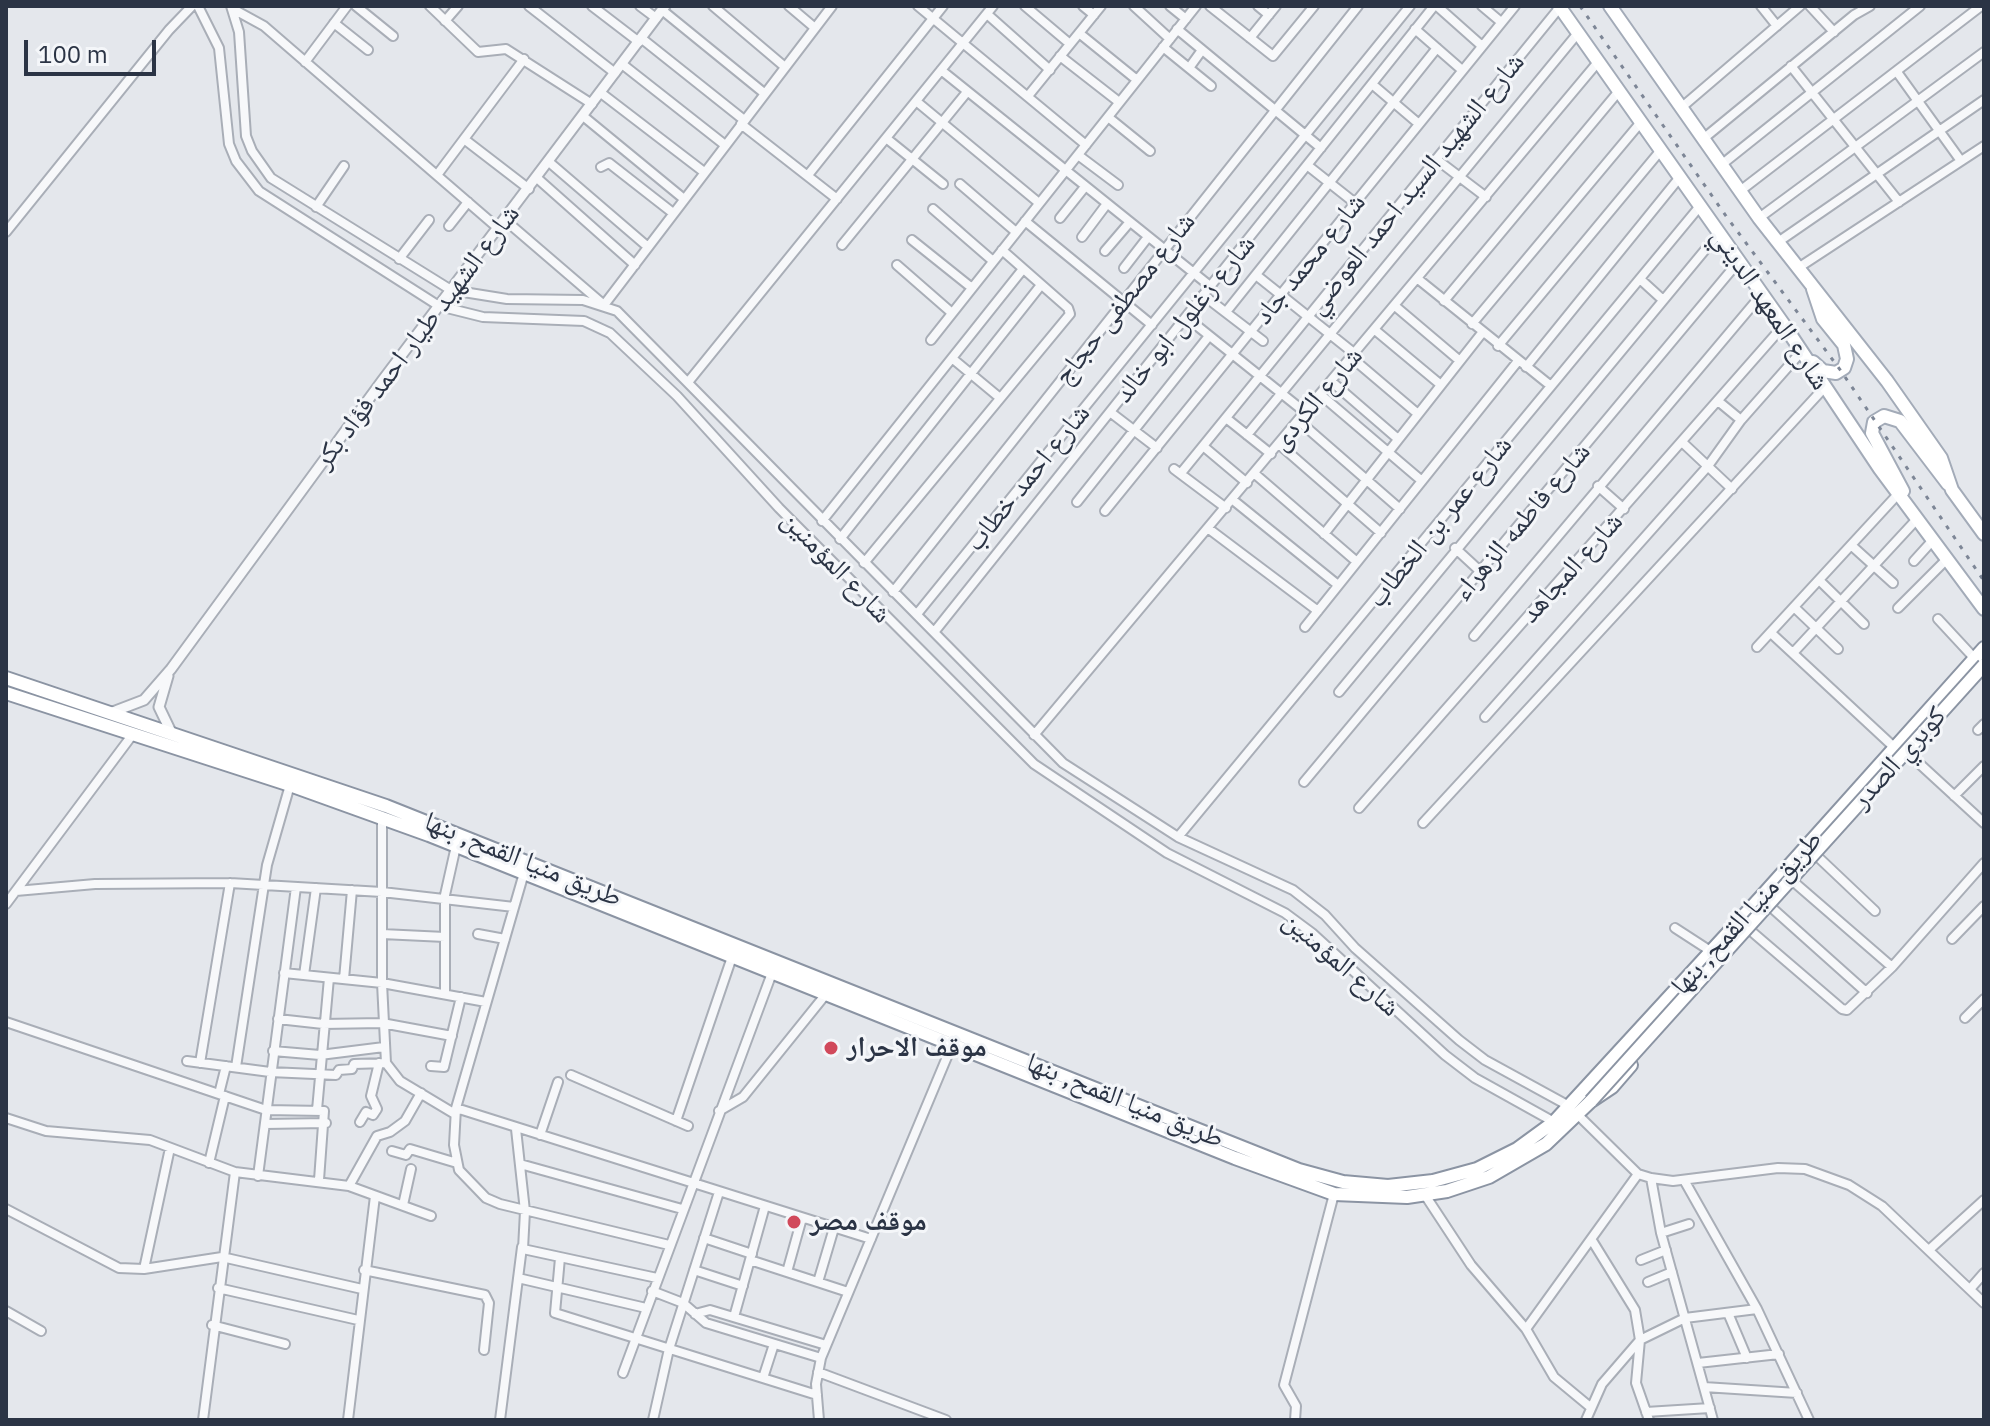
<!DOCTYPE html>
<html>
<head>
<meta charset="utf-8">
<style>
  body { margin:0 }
  #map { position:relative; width:1990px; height:1426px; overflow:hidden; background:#e4e7ec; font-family:"IBM Plex Sans",sans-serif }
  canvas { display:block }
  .frame { position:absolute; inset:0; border:8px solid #2b3445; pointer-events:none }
  .scale { position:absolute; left:24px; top:40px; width:132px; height:36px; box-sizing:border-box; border:4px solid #2b3445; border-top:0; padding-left:10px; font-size:24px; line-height:28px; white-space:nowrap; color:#2b3445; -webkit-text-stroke:6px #f4f6f9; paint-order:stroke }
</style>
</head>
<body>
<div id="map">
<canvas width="1990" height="1426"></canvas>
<div class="frame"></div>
<div class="scale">100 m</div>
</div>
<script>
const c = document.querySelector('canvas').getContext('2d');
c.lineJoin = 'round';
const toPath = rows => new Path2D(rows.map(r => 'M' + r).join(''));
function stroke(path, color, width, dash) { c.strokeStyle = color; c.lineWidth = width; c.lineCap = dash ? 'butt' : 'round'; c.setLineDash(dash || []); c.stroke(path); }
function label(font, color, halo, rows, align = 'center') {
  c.font = font + ' "IBM Plex Sans","Noto Naskh Arabic",sans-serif'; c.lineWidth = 6; c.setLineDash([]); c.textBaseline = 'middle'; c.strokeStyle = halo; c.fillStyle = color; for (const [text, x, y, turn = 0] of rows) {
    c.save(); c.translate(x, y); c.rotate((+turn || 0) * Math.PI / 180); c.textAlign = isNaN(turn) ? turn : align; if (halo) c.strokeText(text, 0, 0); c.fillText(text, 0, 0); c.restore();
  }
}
const minor = toPath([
  [198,6,219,48,229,144,236,161,259,191,439,306,483,317,584,321,610,333,677,396,779,508,1034,764,1167,853,1285,913,1312,933,1445,1055,1475,1078,1554,1122],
  [231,6,239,32,246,136,252,151,271,178,451,290,507,299,583,300,617,311,1063,763,1178,837,1293,890,1325,915,1355,948,1459,1040,1485,1060,1569,1106],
  [356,6,393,36],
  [430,6,478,52,506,49,592,104],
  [529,6,615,73],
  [592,6,639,42],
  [640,6,656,18],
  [713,6,785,67],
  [789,6,815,28],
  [918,6,1086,145],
  [1025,6,1070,44],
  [1083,6,1094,15],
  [1134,6,1170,39],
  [1170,6,1186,19],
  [1210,6,1273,56,1314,6],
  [1258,6,1269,15],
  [1437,6,1482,46],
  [1482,6,1501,22],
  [1761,6,1777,26],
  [1810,6,1834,32],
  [233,9,264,26,499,229],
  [662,10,764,93],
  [987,14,1050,70],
  [445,21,458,6],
  [334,23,368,50],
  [1177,29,1321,148],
  [1415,29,1462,70],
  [1079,33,1137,80],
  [641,38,744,120],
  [1250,38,1276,6],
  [1163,47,1211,86],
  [1060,56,1119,102],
  [305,62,347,6],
  [622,64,725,145],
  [1791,66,1899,202],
  [1189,68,1202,50],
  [941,70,1210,286],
  [1897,72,1961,161],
  [1372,84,1419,124],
  [601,93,704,172],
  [1028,96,1101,6],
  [916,101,1039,203],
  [1682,107,1800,6],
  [583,116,684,199],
  [1108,117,1150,151],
  [741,124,837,199],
  [886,138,943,184],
  [464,139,529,189],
  [1703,139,1854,15,1870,6],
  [1078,155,1118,185],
  [1436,159,1486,197],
  [549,162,648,247],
  [1307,165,1355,203],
  [1721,165,1920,6],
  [601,167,609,163,673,213],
  [437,175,524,59],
  [808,175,943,6],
  [537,178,635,265],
  [960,184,1016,232],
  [1740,191,1981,6],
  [316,207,344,166],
  [933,209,993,261],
  [1060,218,1084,188],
  [1759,218,1984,52],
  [505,220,604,305,832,6],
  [1025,221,1152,325],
  [449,226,468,202],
  [6,232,169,30,192,6],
  [1082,237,1106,205],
  [912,240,972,288],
  [1778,242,1984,100],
  [842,245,967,92],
  [1105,251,1129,223],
  [399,259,429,220],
  [897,265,952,313],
  [1124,268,1148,237],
  [1798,268,1984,146],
  [1256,275,1355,354],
  [1418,279,1551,386],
  [1640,279,1663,300],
  [1203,295,1263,341],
  [1444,301,1619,91],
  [1395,306,1460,361],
  [1226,312,1437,48],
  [1186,317,1306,413],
  [1472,324,1641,122],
  [1375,330,1441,385],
  [931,340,1196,6],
  [1498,346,1661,150],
  [1352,358,1418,414],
  [953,359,1000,398],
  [1526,367,1680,177],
  [689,381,993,6],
  [1332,382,1398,439],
  [1321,395,1422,481],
  [1718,401,1741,420],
  [1110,412,1157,448],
  [1226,418,1271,454],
  [1299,421,1400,509],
  [1247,435,1578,33],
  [1682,442,1732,489],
  [1280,445,1381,533],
  [1203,446,1247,483],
  [1174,469,1226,508],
  [1181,473,1560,7],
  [1255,474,1357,562],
  [1598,486,1624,509],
  [1233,500,1338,585],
  [1077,502,1209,336],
  [1105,511,1515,6],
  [822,521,1023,269],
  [1209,529,1318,611],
  [1324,534,1482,333],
  [840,539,1041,285],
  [1851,545,1893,583],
  [1455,548,1481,572],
  [1914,561,1933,540],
  [864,563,1070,314,1068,308,1002,250],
  [1819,580,1864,624],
  [893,592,1358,6],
  [1794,607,1838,649],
  [1898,608,1947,559],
  [917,614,1410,6],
  [1938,619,1976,660],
  [1305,627,1518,361],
  [935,631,1434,6],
  [1771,633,1896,749],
  [1474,636,1762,294],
  [1757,647,1899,493],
  [1793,653,1917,519],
  [1339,692,1719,233],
  [1485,717,1708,466,1741,420,1801,352],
  [1978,730,1984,724],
  [1034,735,1598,62],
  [1910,755,1984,823],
  [1304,782,1739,261],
  [1954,796,1984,766],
  [1359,808,1784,325],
  [382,817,382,983,386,1063,400,1081,455,1114],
  [1423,823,1824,388],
  [1178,837,1700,206],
  [1818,857,1875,911],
  [524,873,456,1108,454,1145,459,1170,486,1198,500,1204,669,1245],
  [1795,883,1892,967],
  [16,891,95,884,230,883,382,892,514,907],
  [6,904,133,734],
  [1772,908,1867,993],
  [1675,928,1712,952],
  [1751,931,1842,1009,1847,1010,1892,967,1984,863],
  [382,934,445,937],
  [478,934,505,939],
  [1952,939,1984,906],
  [284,973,382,983,486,1002],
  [304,975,316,888],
  [344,979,352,890],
  [445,994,445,895,456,846],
  [1965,1018,1984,999],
  [278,1019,323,1024,382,1023,452,1036],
  [6,1022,266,1110,324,1111,319,1180],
  [273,1051,320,1055,384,1047],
  [187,1061,270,1072,336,1075,339,1070,352,1069,354,1064,386,1063],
  [200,1063,230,883],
  [431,1066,444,1067,461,997],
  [236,1067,267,865,290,785],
  [571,1075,688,1126],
  [219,1094,226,1066],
  [456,1108,871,1239],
  [317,1110,329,978],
  [719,1111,743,1097,826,994],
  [1578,1115,1638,1174,1651,1178,1673,1181,1778,1168,1805,1169,1849,1185,1882,1206,1984,1303],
  [6,1118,46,1131,150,1140,235,1172,349,1186,431,1216],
  [676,1121,732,957],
  [360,1122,366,1112,373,1115,377,1109,371,1096,379,1063],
  [265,1124,326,1123],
  [516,1129,525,1211,523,1249,657,1278],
  [540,1135,558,1082],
  [392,1151,406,1155,410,1149,457,1163],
  [209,1163,225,1096],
  [520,1164,682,1209],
  [258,1176,296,887],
  [1651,1178,1661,1233,1713,1420],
  [1684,1180,1757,1309,1809,1420],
  [349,1186,377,1136,390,1132,405,1121,421,1093],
  [1425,1195,1471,1265,1526,1329,1554,1377,1589,1406],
  [403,1205,411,1169],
  [6,1209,119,1268,144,1269,222,1257,362,1289],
  [1661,1233,1689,1224],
  [704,1238,752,1254],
  [1593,1242,1635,1310,1640,1340,1636,1383,1649,1420],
  [1930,1249,1984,1200],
  [560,1258,555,1313,817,1395],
  [750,1260,848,1292],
  [1641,1260,1666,1250],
  [144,1269,170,1148],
  [364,1270,485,1295,489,1303,484,1350],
  [694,1270,743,1286],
  [787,1272,802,1218],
  [518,1278,646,1308],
  [818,1282,834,1228],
  [1648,1282,1672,1272],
  [218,1288,358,1320],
  [1970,1289,1984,1273],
  [652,1291,683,1303,706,1323,821,1358],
  [6,1311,41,1331],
  [1728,1313,1747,1358],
  [695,1314,710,1310,826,1345],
  [734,1317,765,1206],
  [212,1325,285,1344],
  [1526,1329,1638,1174],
  [1698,1363,1779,1354],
  [818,1372,946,1420],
  [623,1373,772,973],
  [763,1378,774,1344],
  [1704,1387,1797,1393],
  [1646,1412,1710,1408],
  [203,1420,235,1172],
  [348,1420,375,1196],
  [500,1420,522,1247],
  [653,1420,669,1349,719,1192],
  [819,1420,816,1384,821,1358,952,1045],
  [1295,1420,1296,1406,1284,1385,1334,1194],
  [1586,1420,1602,1384,1640,1340,1685,1318,1757,1309]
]);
const tertiary = toPath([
  [168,676,159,707,171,732],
  [110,713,144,700,171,669,382,381,665,6]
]);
const primary = toPath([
  [1559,6,1784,325,1880,469,1984,609],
  [1610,6,1759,218,1887,381,1941,458,1952,490,1984,534],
  [1813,362,1823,371,1836,373,1844,368,1847,359,1844,345,1823,319,1813,289],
  [1903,491,1872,433,1874,422,1884,416,1900,421,1948,484]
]);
const trunk = toPath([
  [6,678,386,806,1299,1170,1343,1182,1388,1186,1433,1181,1477,1169,1517,1149,1554,1122,1761,897,1984,648],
  [6,693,290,785,429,835,1235,1158,1334,1194,1407,1197,1447,1191,1489,1177,1546,1144,1591,1101,1612,1087,1631,1065]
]);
const rail = toPath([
  [1580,6,1726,216,1841,371,1984,581]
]);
const trunkBridge = toPath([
  [1591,1101,1984,665]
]);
const markers = [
  [831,1048,8,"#d1495b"],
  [794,1222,8,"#d1495b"]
];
const streetNames = [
  ["شارع الشهيد السيد احمد العوضي",1416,184,-51],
  ["شارع محمد جاد",1310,259,-51],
  ["شارع مصطفى حجاج",1125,299,-52],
  ["شارع المعهد الديني",1770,309,56],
  ["شارع زغلول ابو خالد",1185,319,-51],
  ["شارع الشهيد طيار احمد فؤاد بكر",417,337,-53],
  ["شارع الكردى",1317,399,-50],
  ["شارع احمد خطاب",1028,478,-51],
  ["شارع عمر بن الخطاب",1440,522,-51],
  ["شارع فاطمه الزهراء",1522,522,-50],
  ["شارع المؤمنين",836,567,46],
  ["شارع المجاهد",1572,568,-48],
  ["كوبري الصدر",1899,758,-48],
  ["طريق منيا القمح, بنها",523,860,22],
  ["طريق منيا القمح, بنها",1747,913,-48],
  ["شارع المؤمنين",1341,964,41],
  ["طريق منيا القمح, بنها",1125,1101,22]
];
const poiNames = [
  ["موقف الاحرار",847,1048],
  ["موقف مصر",810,1222]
];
stroke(minor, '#a9aeb7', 12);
stroke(tertiary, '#a9aeb7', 13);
stroke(primary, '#a3abb8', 16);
stroke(trunk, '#8b94a3', 16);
stroke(minor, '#f7f8fa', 8);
stroke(tertiary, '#f7f8fa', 9);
stroke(primary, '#fff', 12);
stroke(trunk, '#fff', 12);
stroke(rail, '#7d8696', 3, [4, 8]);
stroke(trunkBridge, '#8b94a3', 16, []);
stroke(trunkBridge, '#fff', 12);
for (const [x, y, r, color] of markers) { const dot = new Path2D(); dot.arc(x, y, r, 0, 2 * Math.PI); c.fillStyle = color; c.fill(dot); stroke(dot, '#f4f6f9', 3); }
label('28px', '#2b3445', '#f4f6f9', streetNames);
label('bold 28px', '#2b3445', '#f4f6f9', poiNames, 'left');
</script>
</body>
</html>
